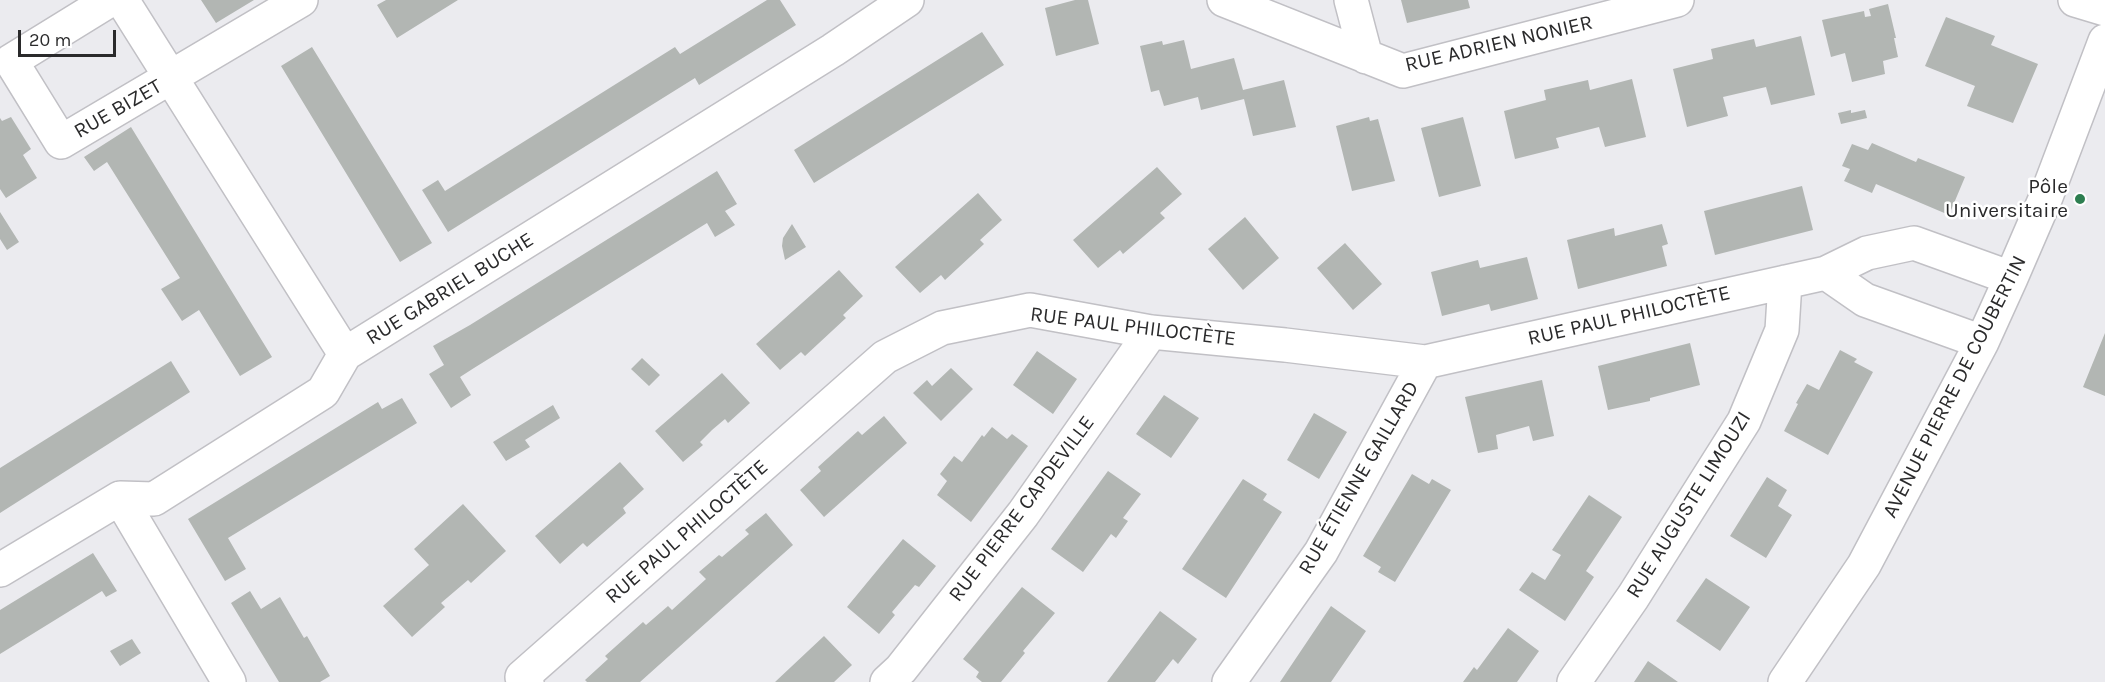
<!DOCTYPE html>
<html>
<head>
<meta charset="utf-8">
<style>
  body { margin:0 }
  #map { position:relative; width:2105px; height:682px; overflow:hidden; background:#ebebef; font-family:Karla,sans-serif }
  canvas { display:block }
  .scale { position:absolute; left:18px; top:30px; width:98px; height:27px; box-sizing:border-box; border:3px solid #2a2a2b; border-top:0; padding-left:8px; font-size:18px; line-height:21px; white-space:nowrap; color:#2a2a2b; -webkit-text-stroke:4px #fff; paint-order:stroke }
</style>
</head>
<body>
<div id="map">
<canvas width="2105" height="682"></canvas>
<div class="scale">20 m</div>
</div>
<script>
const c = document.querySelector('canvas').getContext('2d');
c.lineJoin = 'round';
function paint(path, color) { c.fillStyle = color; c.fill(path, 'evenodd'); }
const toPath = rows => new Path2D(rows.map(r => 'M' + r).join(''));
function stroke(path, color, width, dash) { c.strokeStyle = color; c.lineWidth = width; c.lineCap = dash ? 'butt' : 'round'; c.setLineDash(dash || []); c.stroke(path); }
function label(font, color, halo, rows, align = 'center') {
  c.font = font + ' Karla,sans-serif'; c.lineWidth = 5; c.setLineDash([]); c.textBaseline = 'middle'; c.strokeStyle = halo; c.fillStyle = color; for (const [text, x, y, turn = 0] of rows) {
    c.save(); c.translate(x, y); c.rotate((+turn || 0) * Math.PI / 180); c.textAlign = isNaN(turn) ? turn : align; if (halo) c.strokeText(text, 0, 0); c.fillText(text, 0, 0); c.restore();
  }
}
const building = toPath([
  [201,0,254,0,216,23],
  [386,0,458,0,397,38,377,5],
  [767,0,780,0,796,25,699,85,695,78,448,232,422,190,438,180,445,191,675,47,680,54],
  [1075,0,1088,0,1099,44,1056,56,1045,8],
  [1401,0,1468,0,1470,8,1407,23],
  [1888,4,1896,38,1894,38,1898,57,1883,61,1885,74,1852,82,1845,53,1831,57,1822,20,1864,11,1865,17,1871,16,1869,9],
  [1946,17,1995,36,1991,45,2038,64,2013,123,1967,106,1975,86,1925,66],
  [982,32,1004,65,814,183,794,150],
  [1801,36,1815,95,1771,105,1766,87,1723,97,1728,116,1687,127,1673,69,1713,59,1711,49,1754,39,1756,47],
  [1184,40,1191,69,1234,58,1243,90,1284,80,1296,127,1253,136,1244,99,1201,110,1198,97,1164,106,1159,90,1151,92,1140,46,1162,41,1163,45],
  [312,47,432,243,400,262,281,66],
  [1632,79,1646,137,1605,147,1599,127,1556,138,1559,148,1515,159,1504,111,1546,100,1544,90,1588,80,1590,90],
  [1851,110,1851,113,1865,110,1867,118,1841,124,1838,113],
  [11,117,31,149,23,155,37,178,6,198,0,189,0,118,2,121],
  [1369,117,1370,121,1378,119,1395,181,1352,191,1336,126],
  [1463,117,1481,186,1439,197,1421,128],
  [131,127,272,357,240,376,199,310,182,321,161,289,180,278,107,162,94,171,84,157],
  [1872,143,1916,162,1918,158,1965,177,1949,215,1876,184,1872,193,1844,181,1850,169,1842,166,1852,144,1868,150],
  [1157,167,1182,194,1160,213,1165,218,1123,254,1120,250,1098,268,1073,240],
  [717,171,737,204,725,211,735,225,715,237,707,223,474,368,460,377,471,395,451,408,429,374,444,365,433,346,470,325],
  [1802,186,1813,230,1715,255,1704,211],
  [978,193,1002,220,980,240,984,244,945,280,941,275,920,293,895,267],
  [0,212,19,242,7,250,0,239],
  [1245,217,1279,258,1243,290,1208,249],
  [792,224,806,247,785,260,782,246,783,238],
  [1662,224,1668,244,1662,246,1667,266,1578,289,1567,240,1614,228,1615,236],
  [1345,243,1382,284,1353,310,1317,268],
  [1527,257,1538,299,1491,311,1489,304,1442,316,1431,272,1478,260,1480,268],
  [839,270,863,296,843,315,846,318,805,356,801,352,780,370,756,344],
  [2105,333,2105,396,2083,387],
  [1690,343,1700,385,1650,398,1650,401,1608,410,1598,366],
  [1840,350,1857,359,1854,362,1873,372,1828,455,1784,431,1798,404,1796,403,1807,384,1819,390],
  [1037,351,1077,379,1053,414,1013,385],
  [642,358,660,375,649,386,631,369],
  [171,361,190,392,0,513,0,468],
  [951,368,973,389,941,421,913,393,927,380,932,386],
  [722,373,750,403,728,423,725,419,712,430,700,442,703,445,683,462,655,431],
  [1542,380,1554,436,1533,441,1529,426,1496,435,1498,449,1478,453,1465,397],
  [1164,395,1199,418,1171,458,1136,434],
  [402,398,417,423,228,538,246,569,225,581,188,519,378,402,382,409],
  [553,405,560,418,525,440,530,447,506,461,493,442],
  [1314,413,1347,432,1319,479,1287,460],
  [884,416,907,443,824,517,800,490,821,471,818,467,858,431,862,435],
  [992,427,1007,439,1012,434,1028,446,971,522,937,495,947,481,940,474,954,456,962,462,982,435,984,437],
  [620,462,644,489,623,508,626,513,587,547,583,543,560,564,535,536],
  [1108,471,1141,494,1123,518,1128,521,1116,538,1111,534,1083,572,1051,549],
  [1412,474,1429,484,1432,479,1451,490,1395,582,1378,572,1381,567,1363,556],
  [1767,477,1787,490,1778,506,1792,515,1766,558,1730,536],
  [1243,479,1267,494,1263,500,1282,512,1226,598,1182,569],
  [1589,495,1622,517,1586,571,1594,577,1565,621,1519,590,1532,572,1545,580,1561,555,1552,550],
  [463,504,506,551,471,583,468,580,441,603,445,607,412,637,383,606,429,565,414,549],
  [766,513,793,545,640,682,587,682,585,680,608,659,605,656,643,622,646,625,668,606,672,610,706,579,699,572,719,555,722,557,749,534,745,530],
  [903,539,936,566,919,587,915,585,903,599,892,612,895,615,879,634,847,607],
  [93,553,117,591,106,597,102,591,0,654,0,610],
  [1706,578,1750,607,1720,651,1676,621],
  [1022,587,1055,613,1023,651,1025,653,1001,682,982,682,976,677,979,672,963,659],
  [250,591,261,609,280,597,304,638,307,636,330,676,320,682,279,682,231,603],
  [1331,606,1366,631,1331,682,1280,682],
  [1160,611,1197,639,1178,664,1173,659,1155,682,1107,682],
  [1508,628,1539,651,1517,682,1463,682,1474,667,1477,670],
  [824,636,852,665,834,682,775,682],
  [132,639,141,653,120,666,110,651],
  [1648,661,1678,682,1634,682]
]);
const minor = toPath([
  [110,0,11,61,61,142,301,0],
  [122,0,345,354],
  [1224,0,1403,71,1677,0],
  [1351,0,1366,57],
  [2075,0,2105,9],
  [1982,342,1865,300,1826,273,1867,253,1914,243,2011,278],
  [120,498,229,682],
  [0,570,120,498,154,499,323,392,345,354,833,50,907,0],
  [527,682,522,677,885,357,942,328,1030,310,1151,332,1285,345,1425,362,1826,273],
  [887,682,901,669,1023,514,1151,332],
  [1229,682,1321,552,1425,362],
  [1574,682,1633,597,1744,421,1782,330,1785,282],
  [1785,682,1864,565,1982,342,2011,278,2046,197,2105,41]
]);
const markers = [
  [2080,199,6,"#2d7e50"]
];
const streetNames = [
  ["RUE ADRIEN NONIER",1499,44,-13],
  ["RUE BIZET",118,109,-30],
  ["RUE GABRIEL BUCHE",450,289,-32],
  ["RUE PAUL PHILOCTÈTE",1629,316,-13],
  ["RUE PAUL PHILOCTÈTE",1133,327,7],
  ["AVENUE PIERRE DE COUBERTIN",1955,387,-63],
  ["RUE ÉTIENNE GAILLARD",1359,478,-60],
  ["RUE AUGUSTE LIMOUZI",1689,505,-58],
  ["RUE PIERRE CAPDEVILLE",1022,509,-53],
  ["RUE PAUL PHILOCTÈTE",687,532,-41]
];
const poiNames = [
  ["Pôle",2068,187],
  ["Universitaire",2068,211]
];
paint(building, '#b2b6b3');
stroke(minor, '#c1c0c5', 36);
stroke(minor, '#fff', 33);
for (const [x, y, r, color] of markers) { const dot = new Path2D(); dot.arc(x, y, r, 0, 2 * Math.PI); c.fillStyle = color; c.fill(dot); stroke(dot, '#fff', 2); }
label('21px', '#2a2a2b', '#fff', streetNames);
label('21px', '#2a2a2b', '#fff', poiNames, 'right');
</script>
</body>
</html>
